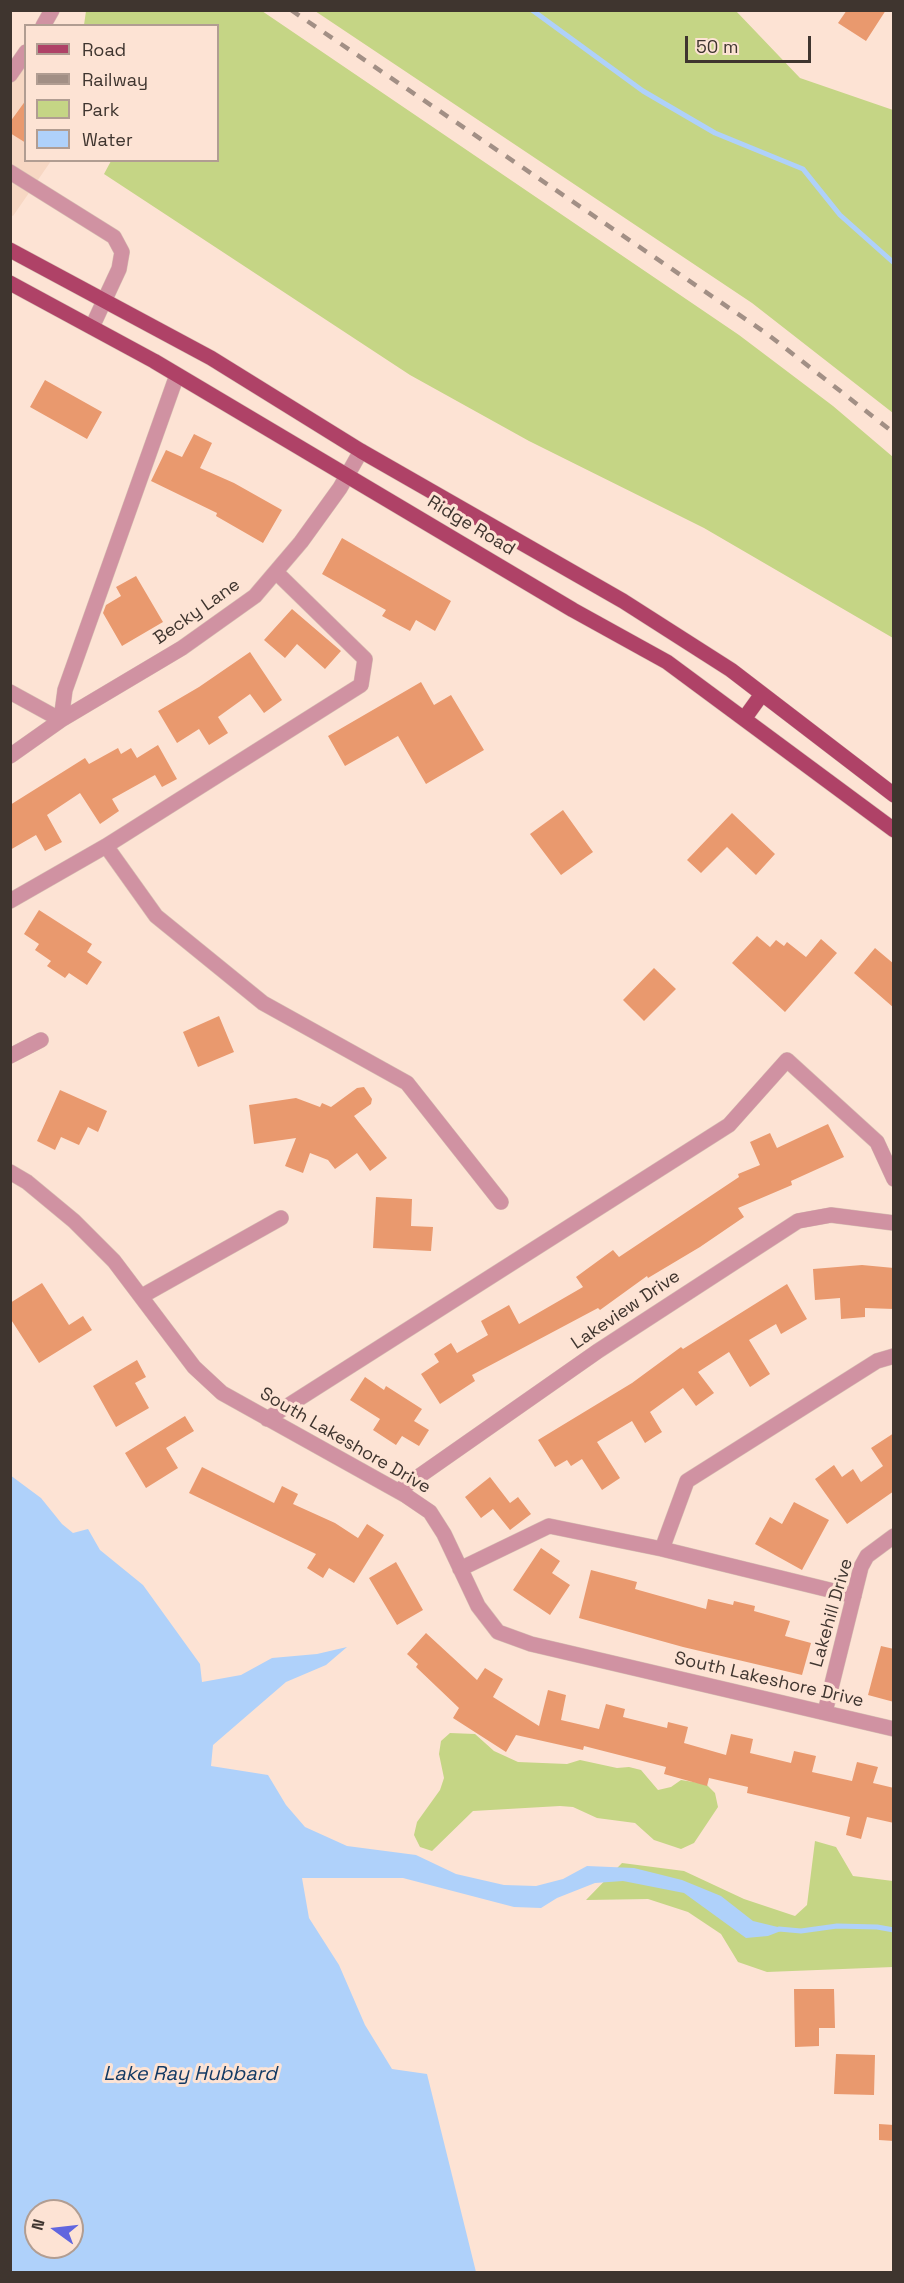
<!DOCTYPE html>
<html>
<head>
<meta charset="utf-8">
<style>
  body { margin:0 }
  #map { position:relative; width:904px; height:2283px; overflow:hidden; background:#fde3d4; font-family:"Space Grotesk",sans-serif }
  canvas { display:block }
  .frame { position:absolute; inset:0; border:12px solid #3f352f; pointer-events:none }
  .legend { position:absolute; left:24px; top:24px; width:195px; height:138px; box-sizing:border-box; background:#fde3d4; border:2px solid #b19d92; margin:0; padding:8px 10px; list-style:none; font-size:18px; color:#3f352f }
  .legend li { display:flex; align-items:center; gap:12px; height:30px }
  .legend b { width:30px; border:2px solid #b19d92 }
  .north { position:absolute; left:24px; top:2199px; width:60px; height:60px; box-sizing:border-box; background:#fde3d4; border:2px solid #b19d92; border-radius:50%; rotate:285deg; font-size:16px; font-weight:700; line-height:24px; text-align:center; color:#3f352f }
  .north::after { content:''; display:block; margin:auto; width:21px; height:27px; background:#6166df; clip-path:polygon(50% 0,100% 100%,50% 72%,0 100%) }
  .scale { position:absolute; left:685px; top:36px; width:126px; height:27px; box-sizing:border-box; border:3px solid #3f352f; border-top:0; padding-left:8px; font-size:18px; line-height:21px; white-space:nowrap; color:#3f352f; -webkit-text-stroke:4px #fde3d4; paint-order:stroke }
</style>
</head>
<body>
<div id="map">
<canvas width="904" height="2283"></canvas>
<div class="frame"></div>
<ul class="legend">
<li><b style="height:8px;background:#af4267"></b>Road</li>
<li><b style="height:8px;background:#a28f85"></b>Railway</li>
<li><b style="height:16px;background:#c5d585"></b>Park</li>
<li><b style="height:16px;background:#afd1fa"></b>Water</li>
</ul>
<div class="north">N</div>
<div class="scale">50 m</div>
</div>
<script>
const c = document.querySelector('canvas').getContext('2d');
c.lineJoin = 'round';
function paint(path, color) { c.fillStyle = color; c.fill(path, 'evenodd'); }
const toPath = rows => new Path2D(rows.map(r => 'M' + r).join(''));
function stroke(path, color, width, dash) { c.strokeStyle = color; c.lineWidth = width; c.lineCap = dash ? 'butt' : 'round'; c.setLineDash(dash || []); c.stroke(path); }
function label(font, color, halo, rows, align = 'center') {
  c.font = font + ' "Space Grotesk",sans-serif'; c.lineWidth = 6; c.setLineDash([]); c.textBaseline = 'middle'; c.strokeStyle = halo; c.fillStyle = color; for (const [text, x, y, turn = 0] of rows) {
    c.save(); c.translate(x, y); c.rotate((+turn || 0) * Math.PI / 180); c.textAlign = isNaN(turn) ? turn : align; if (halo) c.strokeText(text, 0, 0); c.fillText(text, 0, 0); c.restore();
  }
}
const built = toPath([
  [25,47,26,160,51,161,13,216,11,215,11,69]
]);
const green = toPath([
  [86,11,262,11,739,335,833,406,893,457,893,638,704,528,529,441,410,375,104,174,111,161,218,160,218,26,84,25],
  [315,11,736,11,800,78,893,110,893,413,752,303],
  [450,1733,475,1734,494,1751,518,1762,567,1764,580,1760,617,1768,629,1767,641,1770,658,1790,671,1787,681,1780,706,1784,715,1793,718,1807,694,1843,681,1849,654,1840,635,1823,597,1818,573,1807,560,1806,473,1811,432,1851,420,1847,414,1835,417,1822,440,1790,444,1778,439,1754,441,1741],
  [815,1841,836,1847,853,1876,893,1881,893,1967,767,1972,738,1962,721,1934,688,1912,648,1899,586,1900,622,1863,684,1871,744,1899,795,1916,807,1905]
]);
const water = toPath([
  [10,1475,41,1498,62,1524,73,1533,88,1529,100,1550,143,1585,200,1664,202,1682,241,1675,272,1658,317,1654,347,1647,326,1665,286,1682,213,1745,211,1766,268,1775,286,1805,305,1827,347,1846,416,1855,456,1874,504,1885,536,1886,563,1879,587,1866,634,1868,682,1880,721,1896,753,1921,786,1929,768,1936,746,1938,684,1893,623,1881,595,1883,557,1898,541,1908,514,1907,403,1878,302,1878,309,1918,339,1965,365,2025,392,2069,427,2074,476,2272,11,2272],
  [36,2211,72,2211,72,2247,36,2247]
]);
const stream = toPath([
  [532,10,643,91,715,133,803,169,840,215,894,263],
  [779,1929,801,1931,837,1926,877,1927,894,1930]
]);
const building = toPath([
  [847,10,886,10,866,41,838,23],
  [26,100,26,143,10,133,10,122],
  [45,380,102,412,87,439,30,407],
  [194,434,212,443,200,468,234,483,282,510,263,543,216,516,217,513,151,481,166,450,182,457],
  [342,538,451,601,435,631,416,620,410,631,382,616,386,610,322,574],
  [136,576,163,622,122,646,103,613,106,605,121,596,116,587],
  [292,609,341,651,325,669,297,644,285,658,264,640],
  [250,652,282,700,264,713,250,694,218,717,228,733,209,745,199,729,177,743,158,711,199,687],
  [421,682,434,705,451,695,484,750,426,784,398,736,345,766,328,736],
  [158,745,177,779,162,787,155,775,112,799,119,811,100,824,80,793,47,815,62,842,45,851,36,835,10,850,10,805,85,758,89,764,118,748,121,754,131,748,137,758],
  [563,810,593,852,561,875,530,834],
  [732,813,775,854,756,875,727,847,701,873,687,860],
  [39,910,92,944,87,952,102,962,87,985,69,973,65,978,47,966,51,961,35,950,39,944,24,934],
  [757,936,770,947,776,940,784,946,787,942,806,957,821,939,837,953,785,1012,732,963],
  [875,948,894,964,894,1008,854,973],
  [654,968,676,989,644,1021,623,1000],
  [219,1016,234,1052,198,1067,183,1032],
  [364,1087,372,1099,371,1104,354,1116,387,1158,370,1171,357,1153,335,1169,328,1160,310,1153,303,1173,285,1166,296,1138,254,1144,249,1105,296,1098,320,1107,322,1103,331,1107,357,1088],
  [60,1090,107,1111,98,1132,88,1127,79,1145,61,1137,55,1150,37,1141],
  [828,1124,844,1157,791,1181,792,1185,738,1208,744,1217,700,1247,648,1278,647,1276,600,1310,598,1308,472,1375,475,1381,440,1404,421,1374,439,1362,434,1354,451,1343,457,1353,488,1335,481,1321,509,1305,519,1324,583,1287,576,1277,613,1250,619,1257,739,1177,738,1174,760,1165,750,1142,770,1133,777,1148],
  [376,1197,412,1199,411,1226,433,1227,431,1251,373,1248],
  [862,1265,894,1268,894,1309,865,1308,865,1317,841,1319,840,1298,815,1300,813,1269],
  [42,1283,69,1325,83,1316,92,1330,39,1363,10,1318,10,1303],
  [787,1284,807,1319,781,1334,776,1324,749,1340,770,1374,750,1387,729,1352,698,1372,714,1393,696,1406,683,1388,650,1412,662,1432,645,1443,632,1421,597,1442,620,1478,602,1490,582,1459,571,1466,567,1460,555,1467,538,1440,632,1383,681,1347,683,1349],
  [137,1360,146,1377,135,1383,149,1408,116,1427,93,1386],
  [365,1377,384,1390,386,1386,422,1409,414,1421,429,1430,419,1446,402,1436,396,1445,373,1430,380,1419,350,1400],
  [185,1416,194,1431,166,1448,178,1468,146,1488,125,1453],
  [894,1433,894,1491,847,1524,815,1479,834,1465,842,1477,853,1469,861,1482,883,1466,871,1448],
  [202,1467,274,1503,282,1486,298,1494,293,1504,335,1523,358,1538,367,1524,384,1535,354,1583,329,1568,323,1578,307,1568,316,1554,189,1493],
  [490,1477,510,1503,518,1497,531,1514,510,1530,493,1509,481,1518,465,1497],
  [794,1502,829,1520,802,1570,755,1544,770,1517,782,1524],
  [541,1548,560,1561,552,1573,570,1585,550,1615,513,1590],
  [396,1562,423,1610,397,1625,369,1578],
  [591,1570,637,1582,635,1589,706,1609,708,1599,733,1605,734,1601,755,1606,754,1611,790,1621,785,1636,811,1643,802,1675,683,1647,579,1618],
  [426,1633,477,1680,485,1668,503,1679,493,1697,539,1726,548,1690,566,1695,561,1720,599,1729,606,1704,625,1709,623,1717,667,1728,668,1722,688,1727,684,1743,726,1755,731,1734,753,1739,750,1753,791,1763,794,1751,816,1756,812,1772,852,1781,857,1762,878,1767,873,1783,894,1788,894,1823,867,1817,861,1839,846,1835,850,1817,747,1793,748,1787,709,1778,707,1786,664,1774,666,1767,584,1746,583,1750,516,1735,506,1752,453,1718,459,1708,416,1667,418,1664,407,1654],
  [881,1646,894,1649,894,1702,868,1695],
  [794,1989,834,1989,835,2028,819,2028,819,2046,795,2047],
  [836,2054,875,2055,874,2095,834,2094],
  [879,2124,894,2125,894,2141,879,2140]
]);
const minor = toPath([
  [43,26,52,10],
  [10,75,26,52],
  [10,172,114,237,122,252,119,269,92,327],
  [10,692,61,720,65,690,177,375],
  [10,756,61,720,182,648,255,596,301,542,340,488,361,451],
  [106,846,156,916,263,1003,407,1083,501,1202],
  [10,901,106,846,361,685,365,659,277,573],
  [10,1056,41,1040],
  [10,1172,27,1182,74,1221,114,1261,194,1367,222,1393,405,1495,430,1512,444,1534,478,1606,498,1632,531,1644,894,1729],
  [142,1296,281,1218],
  [267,1419,729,1125,787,1060,877,1142,894,1179],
  [398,1491,598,1351,798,1221,831,1215,894,1223],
  [662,1549,687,1481,877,1361,894,1356],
  [460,1569,549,1526,662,1549,854,1596],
  [825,1712,861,1567,867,1556,894,1536]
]);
const major = toPath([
  [10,250,211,358,361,451,623,601,731,670,894,795],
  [10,283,154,361,573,610,667,662,894,830],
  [744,719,762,694]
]);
const rail = toPath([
  [291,10,766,333,894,433]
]);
const streetNames = [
  ["Ridge Road",471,526,31],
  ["Becky Lane",197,612,-35],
  ["Lakeview Drive",626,1310,-34],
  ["South Lakeshore Drive",345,1441,30],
  ["Lakehill Drive",832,1613,-74],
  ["South Lakeshore Drive",769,1680,13]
];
const waterNames = [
  ["Lake Ray Hubbard",190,2075]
];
paint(built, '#f7d7c3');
paint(green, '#c5d585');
paint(water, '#afd1fa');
stroke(stream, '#afd1fa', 5);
paint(building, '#e9996e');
stroke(minor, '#d7c0b3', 16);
stroke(major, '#d7c0b3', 16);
stroke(minor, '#d092a2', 15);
stroke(major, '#af4267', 15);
stroke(rail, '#a28f85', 4.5, [10, 10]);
label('18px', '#3f352f', '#fde3d4', streetNames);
label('italic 20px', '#133a64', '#fde3d4', waterNames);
</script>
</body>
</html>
